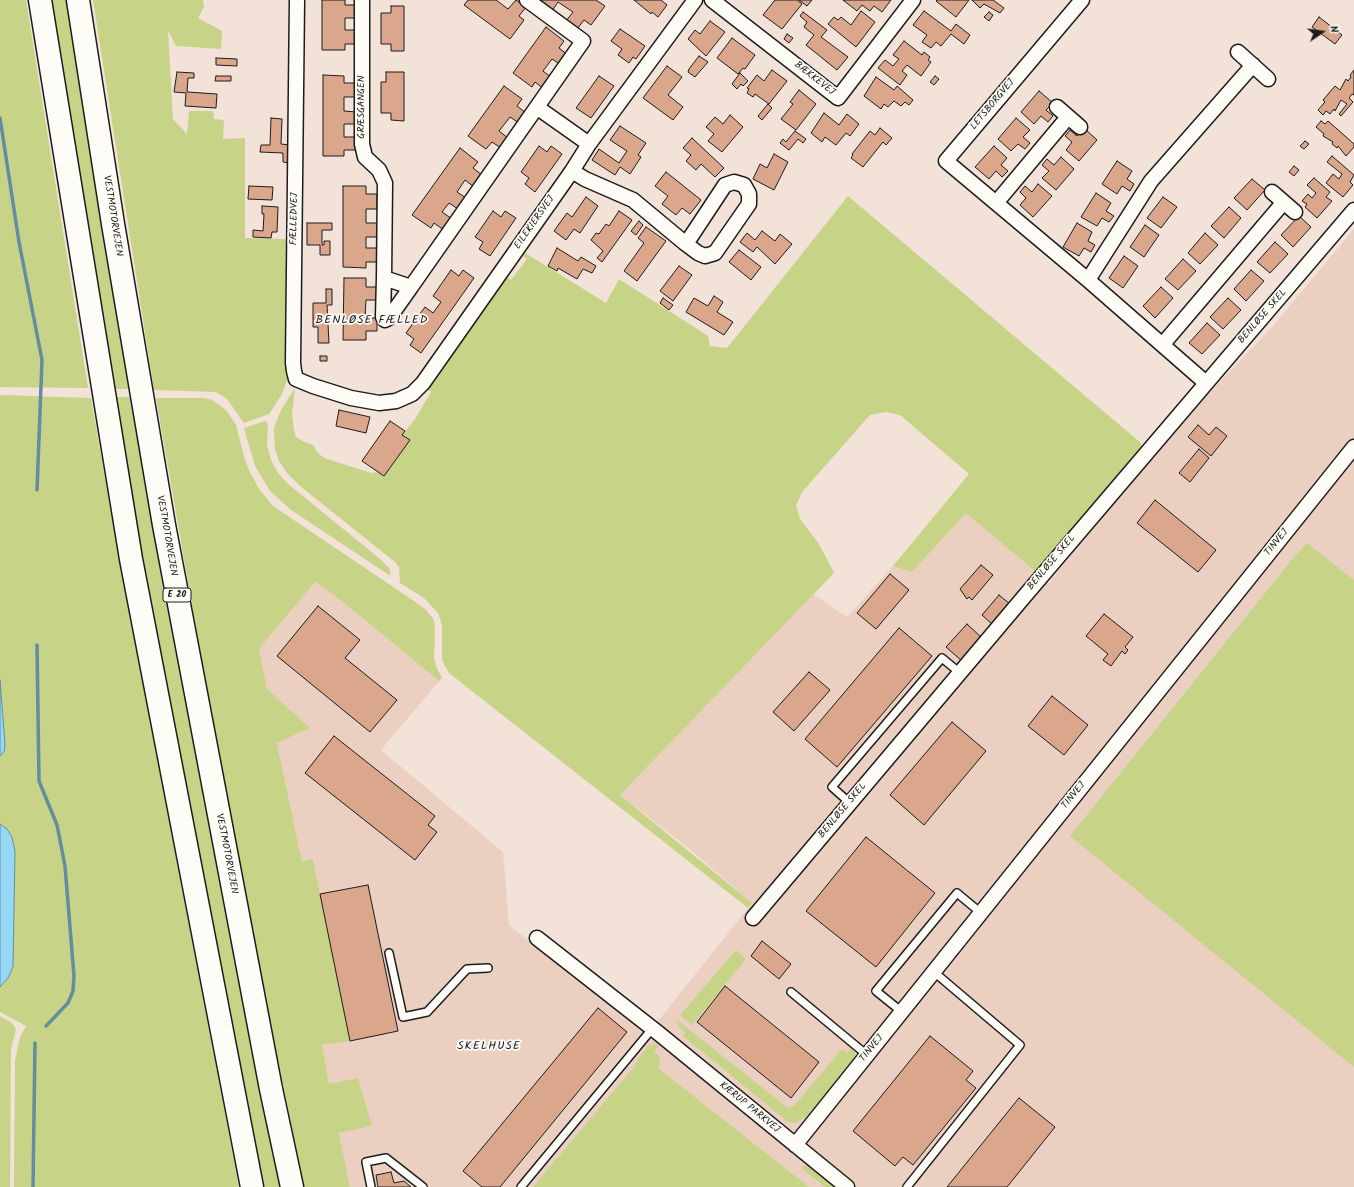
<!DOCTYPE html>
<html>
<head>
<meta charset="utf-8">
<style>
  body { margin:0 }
  #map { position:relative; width:1354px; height:1187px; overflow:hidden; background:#f2e2d7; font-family:Kalam,sans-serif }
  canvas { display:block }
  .north { position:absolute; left:1302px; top:12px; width:40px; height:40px; -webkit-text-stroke:3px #fdfcf7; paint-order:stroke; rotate:77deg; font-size:11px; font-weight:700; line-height:16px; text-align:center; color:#1c1c1c }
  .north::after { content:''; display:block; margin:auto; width:14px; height:18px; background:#1c1c1c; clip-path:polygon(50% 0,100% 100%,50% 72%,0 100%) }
</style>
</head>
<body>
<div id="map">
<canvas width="1354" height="1187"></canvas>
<div class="north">N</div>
</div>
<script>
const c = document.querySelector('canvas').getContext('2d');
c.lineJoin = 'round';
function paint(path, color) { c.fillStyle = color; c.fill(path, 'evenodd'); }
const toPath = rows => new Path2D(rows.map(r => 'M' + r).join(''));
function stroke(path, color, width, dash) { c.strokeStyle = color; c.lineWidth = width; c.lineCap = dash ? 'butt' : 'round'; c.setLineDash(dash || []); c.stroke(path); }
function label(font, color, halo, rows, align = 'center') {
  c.font = font + ' Kalam,sans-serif'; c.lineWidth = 3.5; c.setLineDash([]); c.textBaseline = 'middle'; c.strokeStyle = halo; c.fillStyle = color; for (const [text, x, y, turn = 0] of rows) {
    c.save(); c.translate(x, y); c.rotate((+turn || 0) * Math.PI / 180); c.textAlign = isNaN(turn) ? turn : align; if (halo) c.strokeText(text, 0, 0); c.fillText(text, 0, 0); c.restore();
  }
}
const built = toPath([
  [1354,229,1354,1187,350,1187,339,1133,372,1126,329,1085,322,1045,350,1041,313,859,302,863,277,742,310,728,266,689,259,649,315,582,333,594,439,681,381,750,503,852,509,925,647,1035,752,903,687,847,620,795,813,594,847,617,893,566,912,571,966,513,1049,583,1153,452,1272,327]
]);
const green = toPath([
  [0,0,26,0,88,388,0,387],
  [48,0,70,0,132,389,111,389],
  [93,0,203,0,204,7,198,18,222,31,221,49,176,46,168,31,173,119,187,134,189,111,213,111,214,119,224,120,223,139,245,138,245,238,289,239,288,378,282,394,269,414,244,423,227,399,216,392,154,390],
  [848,196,1141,443,1141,448,1037,573,966,513,912,572,893,566,969,474,900,415,886,412,870,415,802,492,796,505,800,519,819,544,834,573,620,795,752,903,748,908,449,673,442,660,442,625,438,613,424,598,400,583,399,567,395,562,300,486,287,473,279,461,275,449,274,428,281,410,295,388,292,414,294,431,296,437,304,442,313,445,318,453,324,458,371,473,378,472,384,476,409,440,402,435,415,419,431,392,426,387,505,276,511,280,527,259,520,254,522,251,606,303,619,279,708,336,710,346,727,348],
  [0,395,91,398,120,565,239,1187,14,1187,15,1060,20,1037,26,1026,0,1012,0,987,8,978,12,837,7,829,0,824,0,756,4,752,5,744,0,680],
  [111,397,134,397,282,1187,260,1187],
  [156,398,204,398,212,400,226,410,236,425,245,460,250,472,259,489,273,506,417,603,426,610,434,620,435,629,434,658,436,666,442,678,439,681,333,594,315,582,259,649,267,689,310,728,277,743,302,862,313,859,350,1041,322,1045,329,1084,358,1078,372,1126,339,1133,350,1187,304,1187,262,982,205,680],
  [265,421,268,424,267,445,271,460,278,473,288,484,379,558,389,568,391,574,389,575,291,510,270,491,255,466,244,428],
  [1307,543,1354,580,1354,1067,1070,836,1294,557],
  [736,950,746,959,692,1025,680,1015],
  [0,1016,12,1023,16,1029,11,1050,10,1187,0,1187],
  [676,1019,788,1108,794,1106,842,1049,847,1053,851,1048,855,1053,855,1057,810,1114,796,1123,788,1122,683,1036,685,1033,679,1027],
  [657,1044,659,1045,654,1051,660,1057,659,1069,809,1187,533,1187,638,1062,637,1060,649,1045],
  [807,1164,837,1187,825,1187,801,1168]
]);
const water = toPath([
  [0,680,5,744,4,752,0,756,0,680],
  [0,824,7,829,12,837,15,851,13,967,8,978,0,987,0,824]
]);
const stream = toPath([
  [0,118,19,242,42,360,37,490],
  [37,645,39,781,57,825,65,866,74,976,73,991,68,1003,46,1026],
  [33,1187,35,1043]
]);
const building = toPath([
  [322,0,345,0,345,5,356,5,356,18,345,18,345,30,357,30,357,44,345,44,345,50,322,50,322,0],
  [468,0,496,0,508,9,516,0,526,7,519,16,524,20,510,39,464,5,468,0],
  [542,0,596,0,605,6,591,25,584,20,577,29,566,21,573,12,558,2,552,11,541,3,542,0],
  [634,0,661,0,667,5,658,17,652,12,651,14,634,0],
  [775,0,797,0,802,4,782,29,763,15,775,0],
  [799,0,812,0,807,6,799,0],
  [843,0,891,0,882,12,874,6,870,11,862,5,857,11,843,0],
  [937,0,969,0,956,17,936,1,937,0],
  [972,0,993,0,1004,8,1000,13,984,4,980,8,972,0],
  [391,6,404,6,404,51,391,51,391,44,381,44,381,13,391,13,391,6],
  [861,11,875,22,856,47,828,24,834,17,838,20,841,17,851,25,861,11],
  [924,11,951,31,956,24,970,35,964,44,951,34,941,46,936,42,931,48,922,42,927,35,913,25,924,11],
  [803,12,827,30,821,37,848,57,837,70,806,45,814,35,804,27,807,22,800,16,803,12],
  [989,12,993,15,989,21,984,17,989,12],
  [1319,17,1342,35,1335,44,1312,27,1319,17],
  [710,21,725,32,706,56,688,39,695,30,700,34,710,21],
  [546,27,564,41,559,48,568,55,561,65,552,59,543,71,552,78,544,89,535,82,532,87,513,73,546,27],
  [620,29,645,46,636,59,633,57,629,63,618,55,622,49,611,41,620,29],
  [787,34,793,38,789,43,784,39,787,34],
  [732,38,755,55,745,69,743,68,738,74,717,58,732,38],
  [904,41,922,55,924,52,930,57,928,60,931,62,921,76,907,65,902,71,907,75,900,85,878,68,885,60,893,66,899,59,893,55,904,41],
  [699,56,708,62,695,77,688,72,689,69,699,56],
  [216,58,237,59,237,66,216,65,216,58],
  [667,66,682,77,668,95,683,107,673,120,643,98,667,66],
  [772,70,787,81,769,104,755,94,753,97,747,93,749,89,747,88,757,75,764,81,772,70],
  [1354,70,1354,95,1352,94,1349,98,1353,102,1341,116,1339,114,1347,104,1341,100,1335,111,1334,109,1330,114,1326,111,1323,115,1318,110,1325,102,1323,100,1335,86,1340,90,1346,79,1348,81,1351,77,1350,75,1354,70],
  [177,72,194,73,194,78,188,78,187,92,217,94,216,108,185,106,186,93,174,92,177,72],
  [386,72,404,72,404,121,391,120,391,113,381,113,381,82,386,82,386,72],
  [740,73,748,81,743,86,741,84,737,89,732,84,740,73],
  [323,75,344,76,344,83,356,83,356,97,344,97,344,111,356,112,356,124,344,124,344,137,356,137,356,150,344,150,344,156,323,156,323,75],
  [216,76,231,76,231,81,215,81,216,76],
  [599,76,614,86,591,118,576,108,599,76],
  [935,76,939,79,934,85,930,82,935,76],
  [876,77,894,90,897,86,913,100,909,105,905,102,901,106,894,101,888,107,884,104,881,109,864,96,876,77],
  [504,86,522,99,517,106,526,113,519,123,510,117,499,131,508,138,501,148,492,142,486,149,468,136,504,86],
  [799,90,816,104,796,130,781,119,793,104,790,102,799,90],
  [1039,91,1053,103,1046,110,1053,116,1048,122,1041,116,1034,124,1021,112,1039,91],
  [768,104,772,108,762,120,758,116,768,104],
  [824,113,839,125,847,114,859,124,850,136,846,133,836,145,825,137,822,142,811,133,824,113],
  [730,115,743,127,722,152,708,141,714,134,706,127,715,117,723,124,730,115],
  [271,118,282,119,281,144,290,145,289,163,283,162,283,153,260,152,261,145,270,145,271,118],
  [1016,118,1030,130,1023,137,1030,143,1025,149,1018,144,1011,151,998,139,1016,118],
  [1321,121,1325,124,1328,121,1354,144,1354,147,1346,156,1338,146,1337,148,1332,144,1333,142,1323,136,1324,134,1316,127,1321,121],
  [620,126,646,143,638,155,641,157,630,174,620,167,615,175,592,160,599,149,619,163,627,151,610,140,620,126],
  [880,128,892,138,886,145,883,142,863,167,851,158,853,155,852,154,870,131,875,135,880,128],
  [1084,128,1097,140,1079,161,1066,150,1072,142,1065,136,1070,130,1077,136,1084,128],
  [795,131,806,139,803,143,798,139,789,150,780,143,783,139,786,142,795,131],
  [692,138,724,168,715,177,701,164,696,170,686,161,691,155,683,148,692,138],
  [1305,141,1309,144,1304,149,1300,146,1305,141],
  [539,146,547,152,551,146,562,154,535,192,525,184,529,178,521,172,539,146],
  [994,146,1007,158,1001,165,1008,171,1002,177,996,171,989,179,975,167,994,146],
  [460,148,478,162,473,168,482,175,474,187,465,180,457,192,466,198,458,209,449,203,442,212,452,219,444,230,434,223,431,228,412,215,460,148],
  [774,154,788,162,774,190,753,179,760,164,767,168,774,154],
  [1332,156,1354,175,1350,182,1353,185,1343,197,1326,183,1333,174,1339,179,1342,174,1327,162,1332,156],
  [1061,157,1074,169,1056,190,1042,178,1049,171,1042,165,1047,159,1054,165,1061,157],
  [1117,161,1132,171,1127,179,1134,184,1130,191,1122,186,1117,194,1102,184,1117,161],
  [1294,166,1299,170,1294,176,1289,172,1294,166],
  [666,172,701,200,690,214,682,208,676,215,662,204,668,196,655,186,666,172],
  [1314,178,1330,192,1326,197,1332,201,1317,218,1305,207,1307,204,1302,201,1308,194,1312,198,1316,193,1307,185,1314,178],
  [1252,179,1265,190,1247,210,1234,198,1252,179],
  [1038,184,1052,196,1033,217,1020,205,1026,198,1020,192,1025,186,1032,192,1038,184],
  [249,186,273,187,272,200,248,199,249,186],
  [343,186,366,186,366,194,377,194,377,209,366,209,366,223,377,223,377,237,366,237,366,248,377,248,377,262,366,262,366,268,343,267,343,186],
  [1096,193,1111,203,1106,211,1114,216,1109,222,1102,218,1097,226,1081,217,1096,193],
  [586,197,598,206,580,233,574,229,566,240,554,231,567,213,572,217,586,197],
  [1163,197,1177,207,1161,228,1147,218,1163,197],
  [262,206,278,207,277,232,272,232,271,238,253,237,253,230,263,231,264,214,262,214,262,206],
  [1229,207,1241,218,1224,238,1211,226,1229,207],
  [493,211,501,217,505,211,516,218,490,256,479,249,483,242,475,237,493,211],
  [619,211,632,220,602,262,597,258,603,251,591,240,596,233,599,234,606,224,609,226,619,211],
  [1299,216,1311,227,1293,247,1281,235,1299,216],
  [639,221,643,225,636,235,631,231,639,221],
  [307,223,332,223,332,230,322,230,322,245,324,245,324,241,330,241,330,255,320,255,320,245,307,245,307,223],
  [1077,223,1092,232,1088,241,1095,245,1091,252,1084,248,1079,256,1063,247,1077,223],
  [1145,225,1159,235,1144,257,1130,247,1145,225],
  [646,227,666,241,637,281,624,271,644,243,638,238,646,227],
  [762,231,775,241,780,234,792,244,775,264,757,247,753,252,740,242,747,233,755,240,762,231],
  [1205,233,1218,245,1200,264,1188,253,1205,233],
  [1275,242,1288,254,1270,273,1257,262,1275,242],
  [557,248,578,261,581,257,596,266,592,273,583,269,577,279,558,268,557,271,548,266,557,248],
  [739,250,761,267,751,280,729,262,739,250],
  [1124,256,1138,266,1123,288,1109,278,1124,256],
  [1183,259,1196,271,1178,290,1165,279,1183,259],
  [679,266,692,275,673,301,660,291,679,266],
  [451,270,459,276,463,270,474,278,421,353,410,345,414,339,406,333,425,307,433,313,441,302,433,296,451,270],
  [1251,270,1264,281,1246,301,1234,289,1251,270],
  [344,278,366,278,366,287,377,287,377,300,366,300,365,318,377,318,377,331,366,331,366,340,343,340,344,278],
  [1161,287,1173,298,1155,318,1143,306,1161,287],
  [326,289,332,289,332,305,327,305,329,343,318,343,318,327,313,327,313,303,326,303,326,289],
  [714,296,723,302,717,312,733,322,724,335,686,312,694,298,708,306,714,296],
  [663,298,673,305,669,310,660,303,663,298],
  [1228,298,1241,310,1223,329,1210,317,1228,298],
  [1207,323,1220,335,1202,354,1189,343,1207,323],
  [320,356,327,356,327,361,320,361,320,356],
  [339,410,370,417,366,433,336,426,339,410],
  [390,421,405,431,402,435,410,440,384,476,362,461,390,421],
  [1198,425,1209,435,1216,427,1227,436,1211,456,1188,437,1198,425],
  [1199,449,1209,458,1190,482,1179,473,1199,449],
  [1155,500,1216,550,1198,572,1137,523,1155,500],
  [981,565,993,575,972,600,969,597,967,599,960,589,981,565],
  [890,574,909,590,876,629,857,613,890,574],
  [999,595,1010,604,992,624,982,615,999,595],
  [318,606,360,640,345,658,397,700,370,732,277,656,318,606],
  [1104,614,1133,637,1125,647,1128,650,1125,654,1122,651,1111,666,1103,660,1108,654,1086,636,1104,614],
  [967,624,982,638,962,661,946,647,967,624],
  [899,628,932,656,837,767,805,739,899,628],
  [809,672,830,690,794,731,773,712,809,672],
  [1052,696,1088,725,1064,755,1028,726,1052,696],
  [952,722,986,751,924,825,890,795,952,722],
  [334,736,435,816,428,825,437,832,415,860,305,773,334,736],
  [866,837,935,893,876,967,806,911,866,837],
  [368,885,398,1031,350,1041,320,894,368,885],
  [762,941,791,964,779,979,751,956,762,941],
  [725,986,819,1062,791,1098,697,1022,725,986],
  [598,1008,627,1032,500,1187,482,1187,463,1171,598,1008],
  [930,1036,973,1071,966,1080,976,1088,913,1165,903,1157,895,1166,853,1131,930,1036],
  [1019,1098,1055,1127,1007,1187,947,1187,1019,1098],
  [391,1172,394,1183,404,1181,411,1187,378,1187,376,1175,391,1172]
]);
const service = toPath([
  [850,803,832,787,942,658,960,673],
  [389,953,403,1017,427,1012,467,969,488,968],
  [791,992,867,1055],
  [902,1012,876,991,957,893,981,913],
  [371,1187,366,1162,386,1158,423,1187],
  [521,1187,652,1029],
  [907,1187,1020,1045,934,972]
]);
const minor = toPath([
  [297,0,293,363,294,371,296,379,313,386,351,398,379,403,396,401,412,394,423,383,572,171,589,144,695,0],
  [362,0,362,144,365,157,379,170,385,183,384,278,411,287,583,41,527,0],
  [712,0,838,98,913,0],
  [1082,0,946,161,1088,280,1206,383],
  [1238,52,1268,79],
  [1057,107,1080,127],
  [538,108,589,144],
  [572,171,585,179,633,200,686,244,698,253,705,256,715,253,749,204,749,194,744,185,734,182,725,185,686,244],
  [1272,192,1295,212],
  [996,203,1068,117],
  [384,278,383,317,385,320,389,318,411,287],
  [1088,280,1151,181,1253,65],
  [1163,344,1283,203],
  [753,918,1023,598,1354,210],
  [537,938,657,1032,847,1187],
  [795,1145,1354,447]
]);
const motorway = toPath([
  [40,0,131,559,252,1187],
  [78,0,113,224,164,525,271,1089,292,1187]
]);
const shields = [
  [177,595,28]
];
const shieldNames = [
  ["E 20",177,595]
];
const streetNames = [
  ["BÆKKEVEJ",814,79,38],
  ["LETSBORGVEJ",993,105,-50],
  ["GRÆSGANGEN",362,107,-90],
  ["VESTMOTORVEJEN",112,216,81],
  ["FÆLLEDVEJ",295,219,-89],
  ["EILEKIERSVEJ",535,223,-55],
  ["BENLØSE SKEL",1263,317,-49],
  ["VESTMOTORVEJEN",166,536,80],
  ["TINVEJ",1277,543,-51],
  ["BENLØSE SKEL",1052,563,-50],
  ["TINVEJ",1074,796,-51],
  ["BENLØSE SKEL",843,811,-50],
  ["VESTMOTORVEJEN",226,854,79],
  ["TINVEJ",872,1049,-51],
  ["KÆRUP PARKVEJ",749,1108,39]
];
const quarterNames = [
  ["BENLØSE FÆLLED",372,321],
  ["SKELHUSE",489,1047]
];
paint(built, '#ebd0c1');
paint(green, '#c7d487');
paint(water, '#94d8f6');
stroke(water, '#648d9f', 1);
stroke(stream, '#648d9f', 3.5);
paint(building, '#daa78d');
stroke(building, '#1c1c1c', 1);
stroke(service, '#1c1c1c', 10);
stroke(minor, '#1c1c1c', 17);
stroke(motorway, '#1c1c1c', 25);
stroke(service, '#fdfcf7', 7);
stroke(minor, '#fdfcf7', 14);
stroke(motorway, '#fdfcf7', 22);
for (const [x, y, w] of shields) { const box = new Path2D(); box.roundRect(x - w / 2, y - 7, w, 14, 3); c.fillStyle = '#fdfcf7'; c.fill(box); stroke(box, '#1c1c1c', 1); }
label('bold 9px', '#1c1c1c', null, shieldNames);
label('10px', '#1c1c1c', '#fdfcf7', streetNames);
c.letterSpacing = '1px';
label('12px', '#1c1c1c', '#fdfcf7', quarterNames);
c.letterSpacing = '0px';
</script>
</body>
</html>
